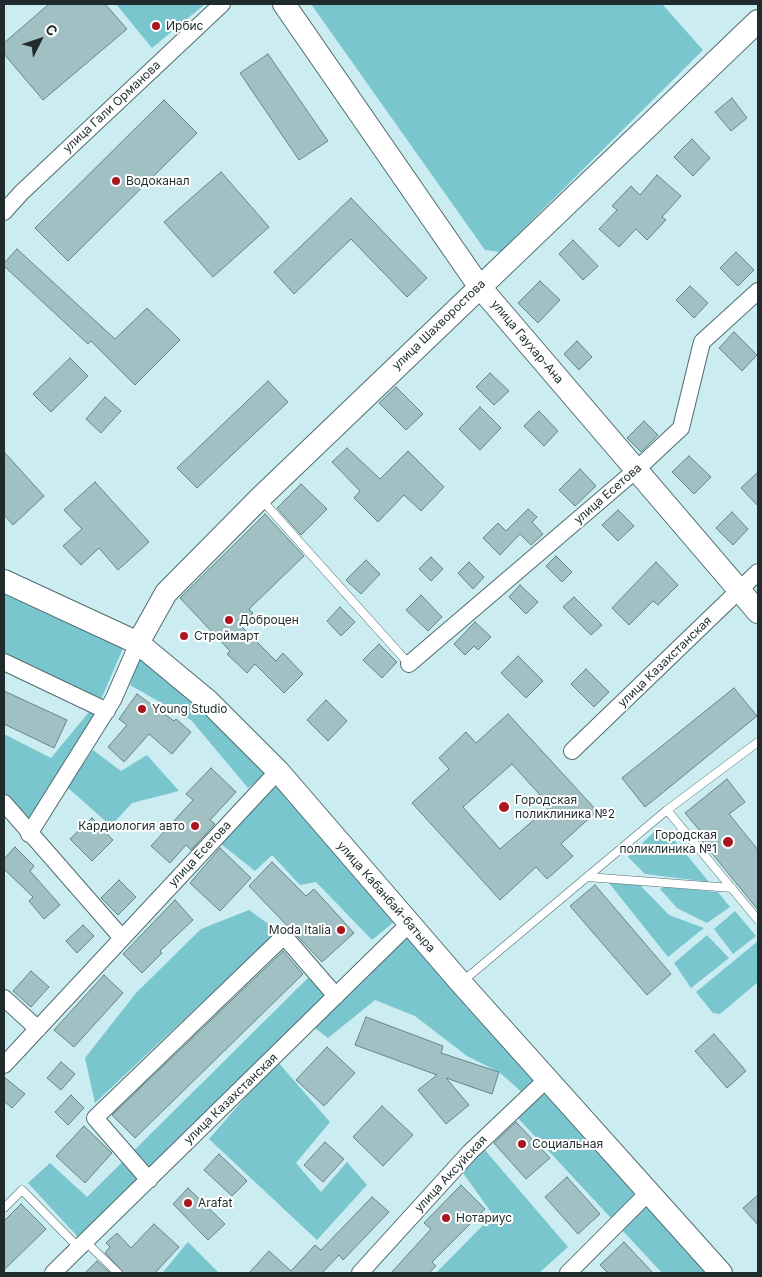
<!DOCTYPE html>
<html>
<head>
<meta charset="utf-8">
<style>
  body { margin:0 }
  #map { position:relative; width:762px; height:1277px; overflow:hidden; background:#cbecf0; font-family:Inter,sans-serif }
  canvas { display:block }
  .frame { position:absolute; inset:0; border:5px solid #1f2b2d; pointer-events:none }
  .north { position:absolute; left:15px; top:15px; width:50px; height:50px; -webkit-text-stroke:4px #fff; paint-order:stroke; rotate:49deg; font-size:14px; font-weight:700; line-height:20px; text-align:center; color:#1f2b2d }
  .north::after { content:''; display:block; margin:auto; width:18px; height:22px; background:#1f2b2d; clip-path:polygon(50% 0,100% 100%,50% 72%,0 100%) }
</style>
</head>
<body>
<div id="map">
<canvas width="762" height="1277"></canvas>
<div class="frame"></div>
<div class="north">С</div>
</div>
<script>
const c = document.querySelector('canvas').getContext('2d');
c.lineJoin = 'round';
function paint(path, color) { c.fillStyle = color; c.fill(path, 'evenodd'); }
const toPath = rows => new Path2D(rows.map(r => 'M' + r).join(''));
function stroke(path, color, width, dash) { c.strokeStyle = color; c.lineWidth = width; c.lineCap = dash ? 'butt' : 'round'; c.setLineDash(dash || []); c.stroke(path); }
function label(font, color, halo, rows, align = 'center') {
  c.font = font + ' Inter,sans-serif'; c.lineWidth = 4; c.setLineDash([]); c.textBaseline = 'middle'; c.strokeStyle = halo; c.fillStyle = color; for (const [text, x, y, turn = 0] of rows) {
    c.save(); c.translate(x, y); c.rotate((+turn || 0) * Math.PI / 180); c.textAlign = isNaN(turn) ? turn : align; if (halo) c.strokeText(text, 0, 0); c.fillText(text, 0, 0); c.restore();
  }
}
const green = toPath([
  [116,4,205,4,152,48],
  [311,4,662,4,703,50,500,252,485,250],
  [4,592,124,646,100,702,4,657],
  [140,652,271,771,248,788,191,720,130,685],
  [89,712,98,717,28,827,4,797,4,734,51,758],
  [93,750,121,771,147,755,179,791,132,803,111,826,67,787],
  [277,782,395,921,372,940,316,882,300,885,272,855,255,871,221,844],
  [658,828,667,831,709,882,645,874,628,857],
  [609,883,639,884,669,915,704,928,668,957],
  [664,887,718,892,730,907,707,923,677,908,660,889],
  [249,910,278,931,95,1103,85,1058,136,993,201,929],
  [735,911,756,936,733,954,714,929],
  [408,932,535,1083,524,1094,499,1072,467,1056,415,1016,375,1000,328,1038,312,1026],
  [707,935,729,958,691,988,674,963],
  [758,941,758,982,720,1014,713,1013,696,992],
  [310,976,324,996,78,1237,28,1183,50,1163,87,1197],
  [277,1061,330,1122,296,1163,321,1192,347,1162,367,1185,317,1240,209,1139],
  [548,1085,716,1273,662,1273,517,1117],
  [484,1149,568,1247,539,1273,436,1273,493,1215,461,1170],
  [188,1242,219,1273,163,1272]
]);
const building = toPath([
  [49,4,105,4,127,29,43,100,4,54,4,43,49,4],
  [268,54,328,141,299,160,240,73,268,54],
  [732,98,747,118,731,131,715,112,732,98],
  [164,100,197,133,68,261,35,228,164,100],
  [692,139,710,158,693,176,674,157,692,139],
  [221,172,269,227,213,277,164,222,221,172],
  [657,175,681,196,662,217,666,220,647,240,636,229,619,247,599,229,617,210,612,206,631,186,640,195,657,175],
  [351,198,427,278,407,297,351,239,294,294,274,272,351,198],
  [573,240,598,266,583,280,559,254,573,240],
  [17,249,115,339,147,308,180,340,135,385,91,341,88,344,4,266,4,263,17,249],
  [736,252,754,270,738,286,720,268,736,252],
  [540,281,560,300,538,323,518,303,540,281],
  [690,286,708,303,694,318,676,300,690,286],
  [734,332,757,355,742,371,719,348,734,332],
  [577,341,592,357,579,370,564,354,577,341],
  [70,358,88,376,51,412,33,394,70,358],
  [490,373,509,391,494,405,476,387,490,373],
  [268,381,288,402,197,488,177,468,268,381],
  [396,387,423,414,406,430,379,403,396,387],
  [105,397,121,411,101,433,86,419,105,397],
  [480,407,501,428,480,450,459,429,480,407],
  [539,411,558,431,544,446,524,426,539,411],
  [644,421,658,435,641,452,627,438,644,421],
  [347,448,380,479,408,451,444,487,421,511,404,495,378,522,354,498,360,491,332,462,347,448],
  [4,452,44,496,13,525,4,515,4,452],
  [689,456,711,477,694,494,672,472,689,456],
  [580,469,596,486,575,506,559,490,580,469],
  [758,472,758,506,741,488,758,472],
  [95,482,149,542,118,570,99,548,81,565,63,546,82,529,64,510,95,482],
  [301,484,327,509,301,535,277,508,301,484],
  [528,509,537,517,532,522,543,534,531,545,520,534,500,555,483,538,498,523,506,531,528,509],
  [618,510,634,526,618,541,602,525,618,510],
  [732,512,748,529,733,545,716,528,732,512],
  [265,514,304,556,249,609,253,613,240,625,276,661,283,653,303,674,284,693,255,664,247,673,227,654,230,651,180,598,265,514],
  [556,556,572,572,562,582,546,566,556,556],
  [431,557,443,569,431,581,419,569,431,557],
  [366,560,380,574,361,594,346,580,366,560],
  [469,562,484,577,473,589,458,573,469,562],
  [656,562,678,585,658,605,653,601,629,625,612,608,656,562],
  [520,585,538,602,526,614,509,597,520,585],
  [421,595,442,617,428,631,406,610,421,595],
  [574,597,602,625,591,635,563,607,574,597],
  [340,607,355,622,341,636,327,621,340,607],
  [475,622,491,637,478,650,474,646,465,655,454,644,475,622],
  [379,644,397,662,382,678,363,660,379,644],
  [518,656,543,681,526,698,501,673,518,656],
  [586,669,609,692,594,707,571,684,586,669],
  [734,688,757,716,645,807,622,778,734,688],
  [4,691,67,720,54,748,4,724,4,691],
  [137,694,174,721,176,719,191,732,172,754,149,734,124,762,108,747,127,725,119,719,137,694],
  [326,700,347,721,328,741,307,720,326,700],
  [508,714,597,811,561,844,573,856,547,879,536,867,500,900,412,803,449,769,439,758,466,732,476,743,508,714],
  [512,764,550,806,500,849,463,807,512,764],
  [211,768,236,792,210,820,215,824,191,850,186,845,170,863,151,846,193,800,186,794,211,768],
  [727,779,745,802,729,814,758,850,758,910,697,835,701,832,685,813,727,779],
  [92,818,113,840,92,861,70,839,92,818],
  [15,847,34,866,30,871,60,905,44,919,29,901,33,897,4,869,4,859,15,847],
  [220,848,251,878,220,911,190,883,220,848],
  [272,862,306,896,314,889,354,933,322,962,249,886,272,862],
  [119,880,136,897,118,915,101,898,119,880],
  [595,885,671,974,647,995,570,906,595,885],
  [175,900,193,920,160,951,162,953,142,973,123,954,175,900],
  [83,925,94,936,77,953,66,941,83,925],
  [283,951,303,974,135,1138,112,1115,283,951],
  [31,971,49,987,31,1007,13,991,31,971],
  [104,975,123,993,74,1047,54,1030,104,975],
  [366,1017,443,1046,441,1053,499,1072,492,1094,446,1078,469,1105,446,1124,418,1090,437,1075,355,1045,366,1017],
  [714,1034,746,1071,727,1088,695,1051,714,1034],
  [327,1047,355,1073,324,1106,296,1080,327,1047],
  [61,1062,75,1074,61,1090,47,1078,61,1062],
  [4,1077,25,1094,12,1108,4,1101,4,1077],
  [71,1095,84,1108,68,1125,55,1112,71,1095],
  [382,1106,413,1135,383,1166,353,1137,382,1106],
  [516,1122,550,1158,526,1179,494,1143,516,1122],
  [84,1126,112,1153,85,1183,56,1156,84,1126],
  [325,1142,344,1159,323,1182,304,1165,325,1142],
  [219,1154,247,1181,232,1196,204,1170,219,1154],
  [567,1177,600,1214,578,1234,545,1197,567,1177],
  [461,1185,485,1209,432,1262,436,1266,429,1273,391,1273,431,1229,424,1223,461,1185],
  [188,1188,225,1224,208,1240,173,1204,188,1188],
  [758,1195,758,1225,743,1208,758,1195],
  [372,1197,389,1212,343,1260,339,1255,322,1273,249,1273,269,1251,291,1271,315,1245,321,1250,372,1197],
  [21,1204,46,1229,4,1270,4,1221,21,1204],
  [154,1224,179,1247,155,1273,124,1273,105,1253,110,1247,106,1243,117,1233,131,1248,154,1224],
  [624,1242,653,1273,608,1273,600,1265,624,1242],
  [97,1261,110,1273,85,1273,97,1261]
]);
const lane = toPath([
  [261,499,409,664],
  [758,742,667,810,758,920],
  [587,877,667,810],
  [463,981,587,877,732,888],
  [4,1208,22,1190,79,1248],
  [86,1242,118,1273]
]);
const street = toPath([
  [4,212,21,193,222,4],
  [4,662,107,711],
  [409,664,636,470,681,428,702,342,758,291],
  [572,751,758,572],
  [4,803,122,938],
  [29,834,113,700,138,643],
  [4,998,38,1029],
  [4,1065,278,771],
  [149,1180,95,1118,284,936,336,996],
  [53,1273,409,924],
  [360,1273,470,1152,546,1080],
  [568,1273,648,1193]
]);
const secondary = toPath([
  [284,4,479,286,758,612],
  [4,581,138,643,208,701,278,771,461,983,721,1273],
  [138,643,166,593,260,498,758,21]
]);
const markers = [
  [156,26,5,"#ab1720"],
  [116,181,5,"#ab1720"],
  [229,620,5,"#ab1720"],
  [184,636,5,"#ab1720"],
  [142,709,5,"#ab1720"],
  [504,807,6,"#ab1720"],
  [195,826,5,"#ab1720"],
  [728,842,6,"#ab1720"],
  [341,930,5,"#ab1720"],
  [522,1144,5,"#ab1720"],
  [188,1203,5,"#ab1720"],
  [446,1218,5,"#ab1720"]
];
const poiNames = [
  ["Ирбис",166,26],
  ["Водоканал",126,181],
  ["Доброцен",239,620],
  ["Строймарт",194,636],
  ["Young Studio",152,709],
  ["Городская",515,800],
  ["поликлиника №2",515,814],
  ["Кардиология авто",185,826,"right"],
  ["Городская",717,835,"right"],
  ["поликлиника №1",717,849,"right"],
  ["Moda Italia",331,930,"right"],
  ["Социальная",532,1144],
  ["Arafat",198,1203],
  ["Нотариус",456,1218]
];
const streetNames = [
  ["улица Гали Орманова",112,107,-43],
  ["улица Шахворостова",439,325,-44],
  ["улица Гаухар-Ана",527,342,50],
  ["улица Есетова",608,494,-41],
  ["улица Казахстанская",665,662,-44],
  ["улица Есетова",200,854,-47],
  ["улица Кабанбай-батыра",386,897,49],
  ["улица Казахстанская",231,1099,-44],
  ["улица Аксуйская",451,1174,-47]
];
paint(green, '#7ac6ce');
paint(building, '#a1c0c4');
stroke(building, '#668488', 1);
stroke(lane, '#4f6c70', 9);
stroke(street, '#4f6c70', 18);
stroke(secondary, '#4f6c70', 24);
stroke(lane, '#fff', 8);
stroke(street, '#fff', 16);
stroke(secondary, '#fff', 22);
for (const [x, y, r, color] of markers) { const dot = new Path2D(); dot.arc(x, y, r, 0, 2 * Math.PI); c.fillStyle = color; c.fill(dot); stroke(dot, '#fff', 2); }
label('12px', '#1f2b2d', '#fff', poiNames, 'left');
label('12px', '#1f2b2d', '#fff', streetNames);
</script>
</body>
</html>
